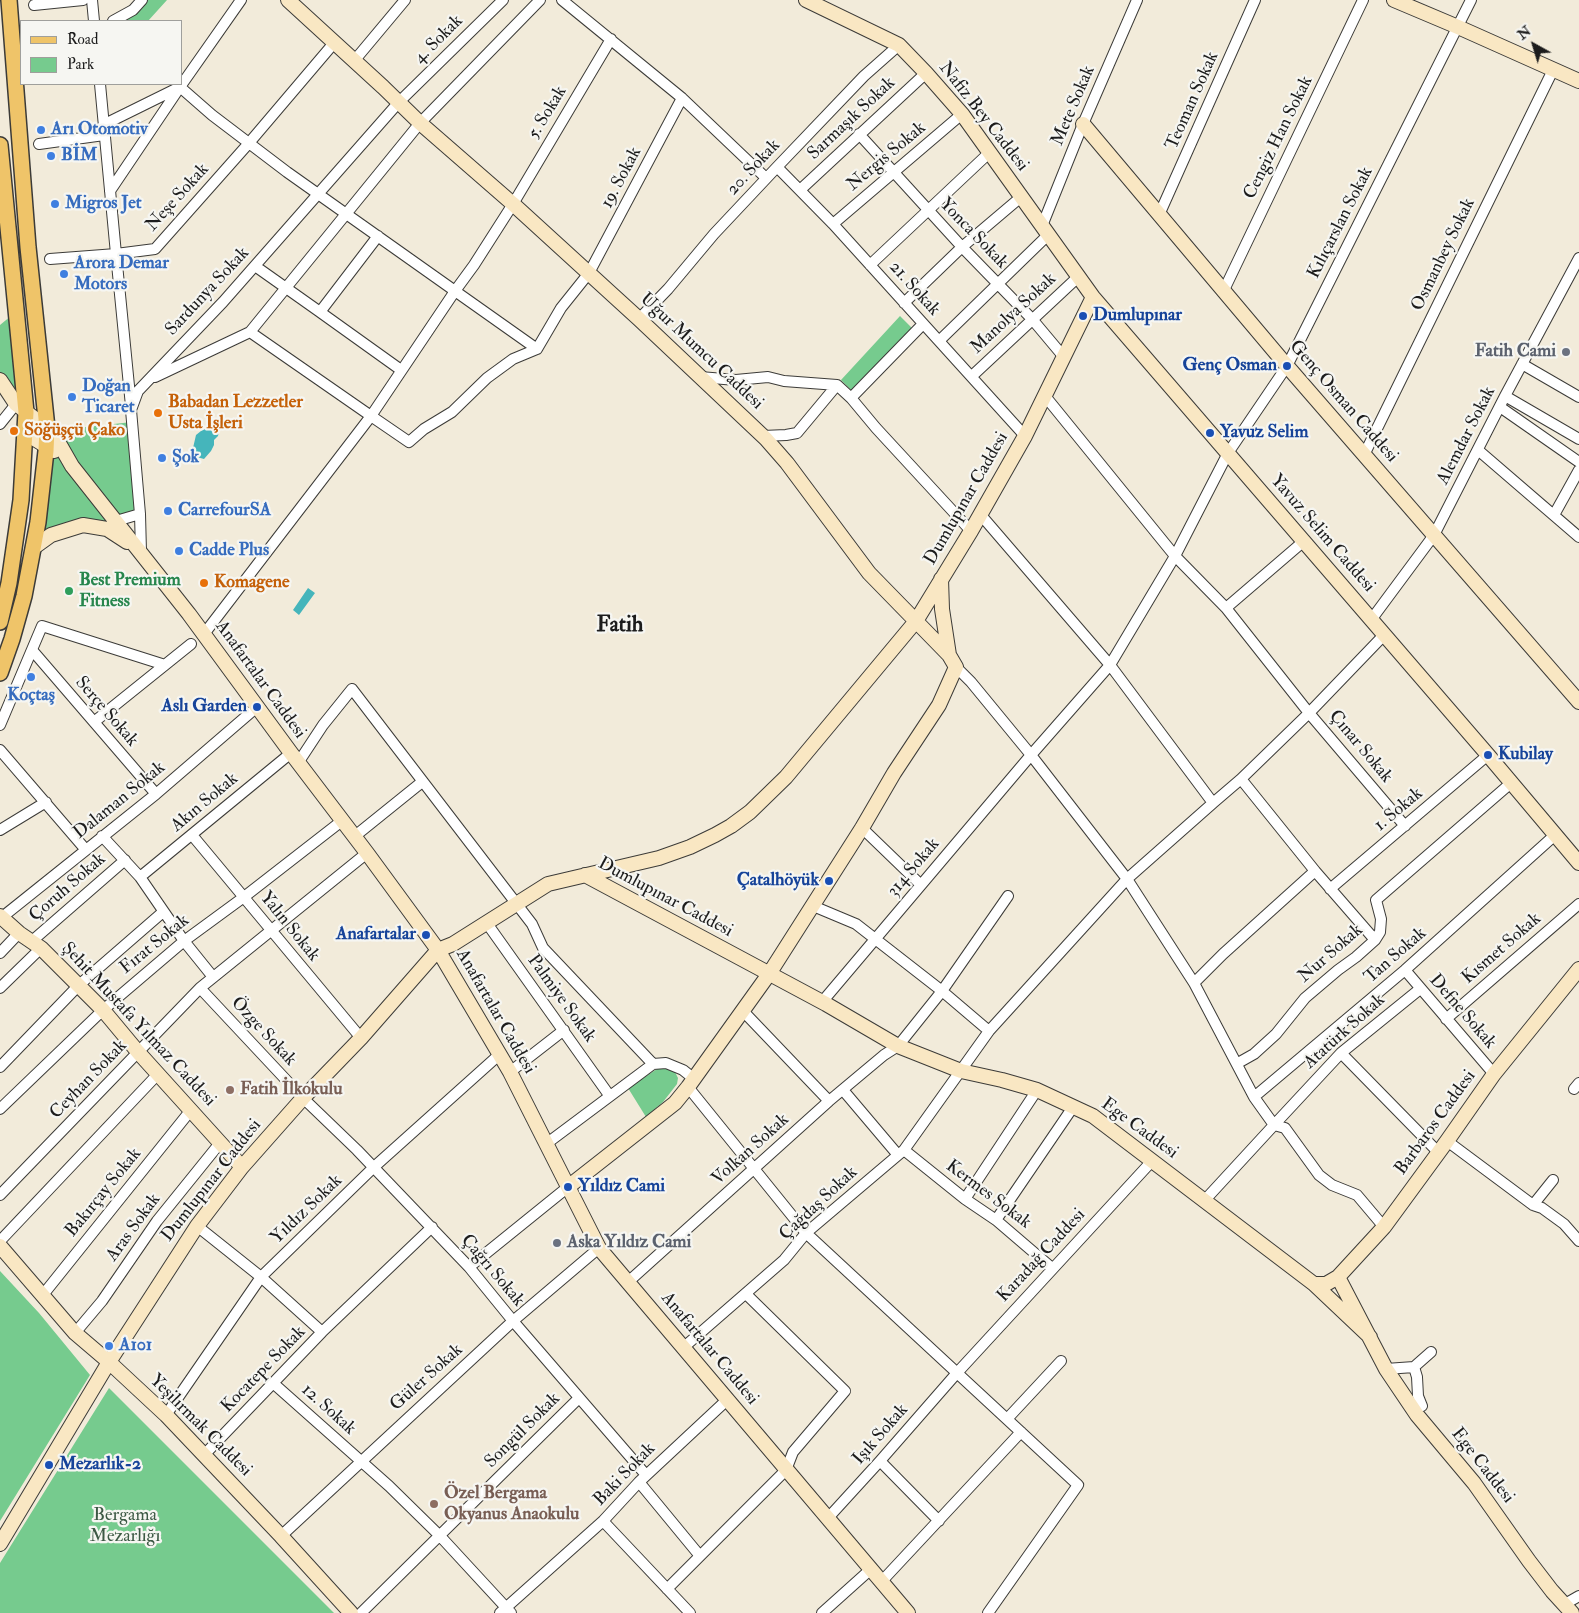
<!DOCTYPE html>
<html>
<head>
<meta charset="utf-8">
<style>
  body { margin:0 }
  #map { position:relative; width:1579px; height:1613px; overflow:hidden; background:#f2ebda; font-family:"IM FELL Double Pica",serif }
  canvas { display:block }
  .legend { position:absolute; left:20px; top:20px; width:162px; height:65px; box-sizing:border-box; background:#f6f6f2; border:1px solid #9f9f9c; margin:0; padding:6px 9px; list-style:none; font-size:15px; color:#1c1c1c }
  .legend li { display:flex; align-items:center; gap:10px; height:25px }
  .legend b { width:25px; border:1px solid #9f9f9c }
  .north { position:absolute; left:1509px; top:20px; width:50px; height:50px; -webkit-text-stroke:4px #f6f6f2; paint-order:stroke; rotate:321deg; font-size:14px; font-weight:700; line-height:20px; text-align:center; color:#1c1c1c }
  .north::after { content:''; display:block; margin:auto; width:18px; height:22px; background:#1c1c1c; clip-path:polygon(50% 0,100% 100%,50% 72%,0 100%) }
</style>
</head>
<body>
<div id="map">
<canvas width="1579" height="1613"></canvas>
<ul class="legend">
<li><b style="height:6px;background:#efc469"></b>Road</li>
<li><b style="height:14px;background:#76cb8e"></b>Park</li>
</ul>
<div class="north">N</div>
</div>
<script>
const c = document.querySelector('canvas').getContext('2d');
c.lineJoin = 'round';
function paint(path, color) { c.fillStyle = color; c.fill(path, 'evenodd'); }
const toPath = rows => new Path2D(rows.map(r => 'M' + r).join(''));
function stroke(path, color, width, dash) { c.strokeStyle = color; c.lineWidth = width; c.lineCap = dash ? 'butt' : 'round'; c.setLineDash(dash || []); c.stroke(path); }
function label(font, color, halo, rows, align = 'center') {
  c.font = font + ' "IM FELL Double Pica",serif'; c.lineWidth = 4.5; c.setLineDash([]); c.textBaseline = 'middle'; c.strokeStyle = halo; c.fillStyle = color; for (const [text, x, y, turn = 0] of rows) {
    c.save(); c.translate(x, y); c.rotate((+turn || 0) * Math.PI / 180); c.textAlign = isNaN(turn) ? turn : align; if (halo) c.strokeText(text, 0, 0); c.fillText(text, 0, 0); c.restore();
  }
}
const green = toPath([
  [143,0,167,0,148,21,126,21,125,20,124,21,118,21],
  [17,311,26,412,0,380,0,325],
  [900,316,913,329,853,392,841,380],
  [132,422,140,514,117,521,83,525,33,548,46,451,60,445,68,429],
  [664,1066,675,1072,678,1078,677,1084,663,1102,646,1117,628,1088,660,1067],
  [0,1271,39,1313,90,1375,0,1521],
  [109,1388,334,1613,0,1613,0,1563]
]);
const water = toPath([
  [215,426,219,431,218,436,214,440,214,445,211,451,204,459,197,457,195,454,193,448,196,435,201,431,205,429,209,430],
  [308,588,315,593,299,615,293,610]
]);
const street = toPath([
  [92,0,94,21],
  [562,0,682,98,766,178],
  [34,5,83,0],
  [113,21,133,10,142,0],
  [354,61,405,0],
  [103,125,180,87,212,115,287,172,455,291,474,265,513,204,611,39],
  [859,134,962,247,1032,319,1063,356],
  [39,144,104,135],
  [777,167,833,224,1025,436],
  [800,190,926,73],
  [110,191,180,87,241,0],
  [1159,215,1255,0],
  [833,224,962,114],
  [1042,226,1083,124,1137,0],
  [50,259,116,254,100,84],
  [870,265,989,153],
  [255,266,320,312,378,236],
  [1224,290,1363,0],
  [904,303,962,247,1021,197],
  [320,312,401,370],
  [639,319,668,289,714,234,777,167,864,76,899,45],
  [923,324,851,398,876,428,971,531],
  [250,332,371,416,455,291,537,349,561,308,589,273,682,98],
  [939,341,1048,235],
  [1522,364,1579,397],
  [972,376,1078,277],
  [155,377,250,332,420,123,540,0],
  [700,377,736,380,768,377,784,381,837,385],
  [1045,396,1175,556,1226,608,1309,713,1405,826],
  [1505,396,1579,439],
  [131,406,116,254,155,249,249,143,334,43],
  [1500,407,1579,462],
  [0,424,16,404],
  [763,436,786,435,797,433,837,385,851,398],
  [1478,450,1579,537],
  [1364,455,1553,70],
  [140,514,141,552],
  [980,514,1110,665,1213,803,1241,779],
  [1554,515,1579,470],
  [116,521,140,514,131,410,138,391,223,302,399,102,503,0],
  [1226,608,1304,541],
  [1371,620,1434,535,1505,396,1579,258],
  [204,634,371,416,409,442,424,429,452,412,487,378,513,359,537,349],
  [32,650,156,794],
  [956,667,971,682,1031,755,1127,879,1194,983,1254,1097,1274,1125,1204,1201],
  [94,722,191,644],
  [0,725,42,626,165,665],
  [0,750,86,850],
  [298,763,323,725,352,689,532,924,543,948,653,1064],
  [862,828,921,885],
  [0,830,46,802],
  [192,835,361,1038],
  [102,836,140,877,184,941,213,977],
  [355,836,422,782],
  [1315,871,1375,940],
  [140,877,291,753],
  [1330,889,1488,755],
  [813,906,856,924,942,991,989,1031],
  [1,918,156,794,257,707],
  [486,922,609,1095],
  [32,941,125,860],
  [0,953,19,933],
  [1405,970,1494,1074],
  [1194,983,1223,954,1315,871,1241,779,1309,713,1384,635],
  [0,988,41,948],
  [200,988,303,1098,357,1150,469,1267,513,1321,646,1475],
  [822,1002,1031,755,1110,665,1175,556,1228,453,1287,366,1471,0],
  [742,1010,829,1101],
  [1446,1019,1579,904],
  [1341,1053,1439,1153],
  [1238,1063,1254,1054,1276,1034,1305,998,1338,970,1356,957,1375,940,1380,932,1381,919,1376,900,1511,783],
  [0,1067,79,985,163,912],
  [510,1072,564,1030],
  [688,1087,806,1233,1078,1485,988,1613],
  [1574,1089,1579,1083],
  [843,1090,898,1155],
  [1254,1097,1405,970,1555,835],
  [0,1109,103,1010,184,941,244,897,343,820],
  [1447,1141,1533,1205],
  [546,1144,653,1064,666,1063,683,1070,693,1078],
  [904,1150,965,1199,996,1220,1052,1268],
  [1553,1180,1533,1205,1542,1208,1564,1224,1579,1241],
  [0,1195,200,988,367,853],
  [965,1199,1037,1090],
  [996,1220,1073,1107],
  [197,1226,261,1277,322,1332],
  [1384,1227,1357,1195,1332,1185,1319,1175,1285,1128,1274,1125,1341,1053,1420,989],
  [0,1241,158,1074],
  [469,1267,568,1187],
  [628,1282,829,1101,884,1055,898,1046,942,991,1008,896],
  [42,1296,191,1110],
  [75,1333,102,1301,157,1221,220,1143],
  [684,1347,784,1260,806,1233,904,1150,989,1031,1127,879,1213,803],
  [1414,1367,1431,1352],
  [1386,1369,1414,1367,1417,1377,1418,1396,1422,1406],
  [273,1383,389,1486,440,1536,511,1613],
  [166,1415,261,1277,374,1167,500,1054],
  [1007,1419,1061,1361],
  [204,1455,322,1332,432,1227],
  [880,1461,939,1521],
  [639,1482,700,1556],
  [828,1518,880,1461,956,1374,1152,1161],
  [603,1521,690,1613],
  [281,1536,513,1321,599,1248],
  [882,1581,1021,1432],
  [667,1589,786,1470,793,1452,845,1391,746,1294],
  [1565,1604,1579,1596],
  [361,1613,579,1398],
  [500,1613,603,1521,639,1482,728,1399],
  [822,1613,871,1569]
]);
const secondary = toPath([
  [288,0,383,87,420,123,513,204,639,319,766,439,787,463,869,573,949,655],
  [806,0,899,45,926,73,962,114,1093,297,1488,755,1579,863],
  [1394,0,1458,27,1579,81],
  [1083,124,1287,366,1579,702],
  [0,380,16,404,47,428,60,445,72,466,189,614,291,753,367,853,438,950,510,1072,599,1248,908,1613],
  [25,433,54,451],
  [33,548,51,535,83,525,107,529,127,542],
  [585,875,826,1004,898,1046,961,1071,1002,1080,1037,1090,1093,1116,1314,1284,1370,1337],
  [0,916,19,933,41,948,103,1010,138,1052,242,1167],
  [568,1187,675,1103,688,1087,769,974,862,828,894,773,939,705,956,667,949,655,942,609,941,579],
  [0,1246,75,1333,109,1362,166,1415,281,1536,351,1613],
  [1338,1277,1386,1369,1417,1415,1474,1483,1529,1561,1552,1591,1572,1613],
  [1314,1284,1326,1284,1338,1277,1384,1227,1447,1141,1494,1074,1579,969],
  [0,1544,109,1362,197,1226,242,1167,303,1098,361,1038,438,950,453,944,548,884,659,858,690,847,715,835,731,826,750,812,786,777,916,621,971,531,1025,436,1093,297]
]);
const primary = toPath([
  [0,145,26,412,21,500,9,583,0,622],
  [0,673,12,639,24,596,38,522,46,451,47,428,28,247,9,0]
]);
const markers = [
  [41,130,5,"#3f7fe0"],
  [51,156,5,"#3f7fe0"],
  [55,204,5,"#3f7fe0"],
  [64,274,5,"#3f7fe0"],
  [1083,316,5,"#1a4fb4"],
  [1566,352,5,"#6b7280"],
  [1287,366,5,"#1a4fb4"],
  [72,397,5,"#3f7fe0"],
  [158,413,5,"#e8710a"],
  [14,431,5,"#e8710a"],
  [1210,433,5,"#1a4fb4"],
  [162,458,5,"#3f7fe0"],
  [168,511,5,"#3f7fe0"],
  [179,551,5,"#3f7fe0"],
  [204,583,5,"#e8710a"],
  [69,591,5,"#2e9e5b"],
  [31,677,5,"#3f7fe0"],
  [257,707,5,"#1a4fb4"],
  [1488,755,5,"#1a4fb4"],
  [829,881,5,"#1a4fb4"],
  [426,935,5,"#1a4fb4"],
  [230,1090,5,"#8d6e63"],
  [568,1187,5,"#1a4fb4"],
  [557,1243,5,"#6b7280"],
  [109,1346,5,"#3f7fe0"],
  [49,1465,5,"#1a4fb4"],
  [434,1504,5,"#8d6e63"]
];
const streetNames = [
  ["4. Sokak",439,40,-45],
  ["Teoman Sokak",1193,101,-66],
  ["Mete Sokak",1074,106,-67],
  ["5. Sokak",548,113,-59],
  ["Nafiz Bey Caddesi",983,117,52],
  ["Sarmaşık Sokak",852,119,-43],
  ["Cengiz Han Sokak",1279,138,-64],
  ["Nergis Sokak",887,157,-40],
  ["20. Sokak",754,168,-47],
  ["19. Sokak",622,178,-62],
  ["Neşe Sokak",178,198,-48],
  ["Kılıçarslan Sokak",1341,223,-63],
  ["Yonca Sokak",973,234,46],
  ["Osmanbey Sokak",1444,255,-64],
  ["21. Sokak",914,289,48],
  ["Sardunya Sokak",208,292,-47],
  ["Manolya Sokak",1014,314,-43],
  ["Uğur Mumcu Caddesi",701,352,43],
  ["Genç Osman Caddesi",1343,402,49],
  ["Alemdar Sokak",1467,436,-63],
  ["Dumlupınar Caddesi",967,499,-60],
  ["Yavuz Selim Caddesi",1322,534,49],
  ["Anafartalar Caddesi",260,680,54],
  ["Serçe Sokak",106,712,49],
  ["Çınar Sokak",1360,747,50],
  ["Dalaman Sokak",120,801,-39],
  ["Akın Sokak",205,803,-40],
  ["1. Sokak",1399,810,-40],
  ["314 Sokak",914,868,-50],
  ["Çoruh Sokak",68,888,-41],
  ["Dumlupınar Caddesi",665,898,28],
  ["Yalın Sokak",289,927,51],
  ["Fırat Sokak",155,945,-39],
  ["Kısmet Sokak",1502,949,-41],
  ["Nur Sokak",1331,954,-41],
  ["Tan Sokak",1396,956,-41],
  ["Palmiye Sokak",561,999,54],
  ["Anafartalar Caddesi",495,1012,60],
  ["Defne Sokak",1462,1012,49],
  ["Şehit Mustafa Yılmaz Caddesi",138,1025,47],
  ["Özge Sokak",263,1032,47],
  ["Atatürk Sokak",1345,1032,-42],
  ["Ceyhan Sokak",89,1080,-46],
  ["Barbaros Caddesi",1436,1123,-54],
  ["Ege Caddesi",1139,1129,36],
  ["Volkan Sokak",751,1150,-42],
  ["Dumlupınar Caddesi",212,1181,-52],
  ["Bakırçay Sokak",104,1193,-51],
  ["Kermes Sokak",988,1195,37],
  ["Çağdaş Sokak",819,1204,-43],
  ["Yıldız Sokak",307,1210,-44],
  ["Aras Sokak",134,1228,-54],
  ["Karadağ Caddesi",1042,1256,-47],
  ["Çağrı Sokak",492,1271,50],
  ["Anafartalar Caddesi",709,1349,50],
  ["Kocatepe Sokak",264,1370,-46],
  ["Güler Sokak",427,1378,-42],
  ["12. Sokak",328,1410,42],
  ["Yeşilırmak Caddesi",200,1426,45],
  ["Songül Sokak",523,1431,-45],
  ["Işık Sokak",881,1435,-49],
  ["Ege Caddesi",1482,1466,52],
  ["Baki Sokak",625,1475,-46]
];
const shopNames = [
  ["Arı Otomotiv",51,130],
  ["BİM",61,156],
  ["Migros Jet",65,204],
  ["Arora Demar",74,264],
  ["Motors",74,285],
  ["Doğan",82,387],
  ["Ticaret",82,408],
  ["Şok",172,458],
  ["CarrefourSA",178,511],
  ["Cadde Plus",189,551],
  ["Koçtaş",31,696,"center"],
  ["A101",119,1346]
];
const transitNames = [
  ["Dumlupınar",1093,316],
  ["Genç Osman",1277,366,"right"],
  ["Yavuz Selim",1220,433],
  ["Aslı Garden",247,707,"right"],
  ["Kubilay",1498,755],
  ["Çatalhöyük",819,881,"right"],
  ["Anafartalar",416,935,"right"],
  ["Yıldız Cami",578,1187],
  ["Mezarlık-2",59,1465]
];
const worshipNames = [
  ["Fatih Cami",1556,352],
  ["Aska Yıldız Cami",567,1243,"left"]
];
const foodNames = [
  ["Babadan Lezzetler",168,403],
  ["Usta İşleri",168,424],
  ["Söğüşçü Çako",24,431],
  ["Komagene",214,583]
];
const leisureNames = [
  ["Best Premium",79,581],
  ["Fitness",79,602]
];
const educationNames = [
  ["Fatih İlkokulu",240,1090],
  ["Özel Bergama",444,1494],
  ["Okyanus Anaokulu",444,1515]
];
const parkNames = [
  ["Bergama",125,1516],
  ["Mezarlığı",125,1537]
];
const districtNames = [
  ["Fatih",620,626]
];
paint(green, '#76cb8e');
paint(water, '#45b5bb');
stroke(street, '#3c3b38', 12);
stroke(secondary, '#3c3b38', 16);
stroke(primary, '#3c3b38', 18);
stroke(street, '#fff', 10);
stroke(secondary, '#f9e7c3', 14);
stroke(primary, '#efc469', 15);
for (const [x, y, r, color] of markers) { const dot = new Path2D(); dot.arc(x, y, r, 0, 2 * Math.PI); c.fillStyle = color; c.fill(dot); stroke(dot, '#f6f6f2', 2); }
label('18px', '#1c1c1c', '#f6f6f2', streetNames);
label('bold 18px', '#366cbe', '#f6f6f2', shopNames, 'left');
label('bold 18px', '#164399', '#f6f6f2', transitNames, 'left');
label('bold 18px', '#5b616d', '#f6f6f2', worshipNames, 'right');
label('bold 18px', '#c56008', '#f6f6f2', foodNames, 'left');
label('bold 18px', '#27864d', '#f6f6f2', leisureNames, 'left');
label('bold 18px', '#785e54', '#f6f6f2', educationNames, 'left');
label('18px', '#3c5944', '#f6f6f2', parkNames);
label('bold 22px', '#1c1c1c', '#f6f6f2', districtNames);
</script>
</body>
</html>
